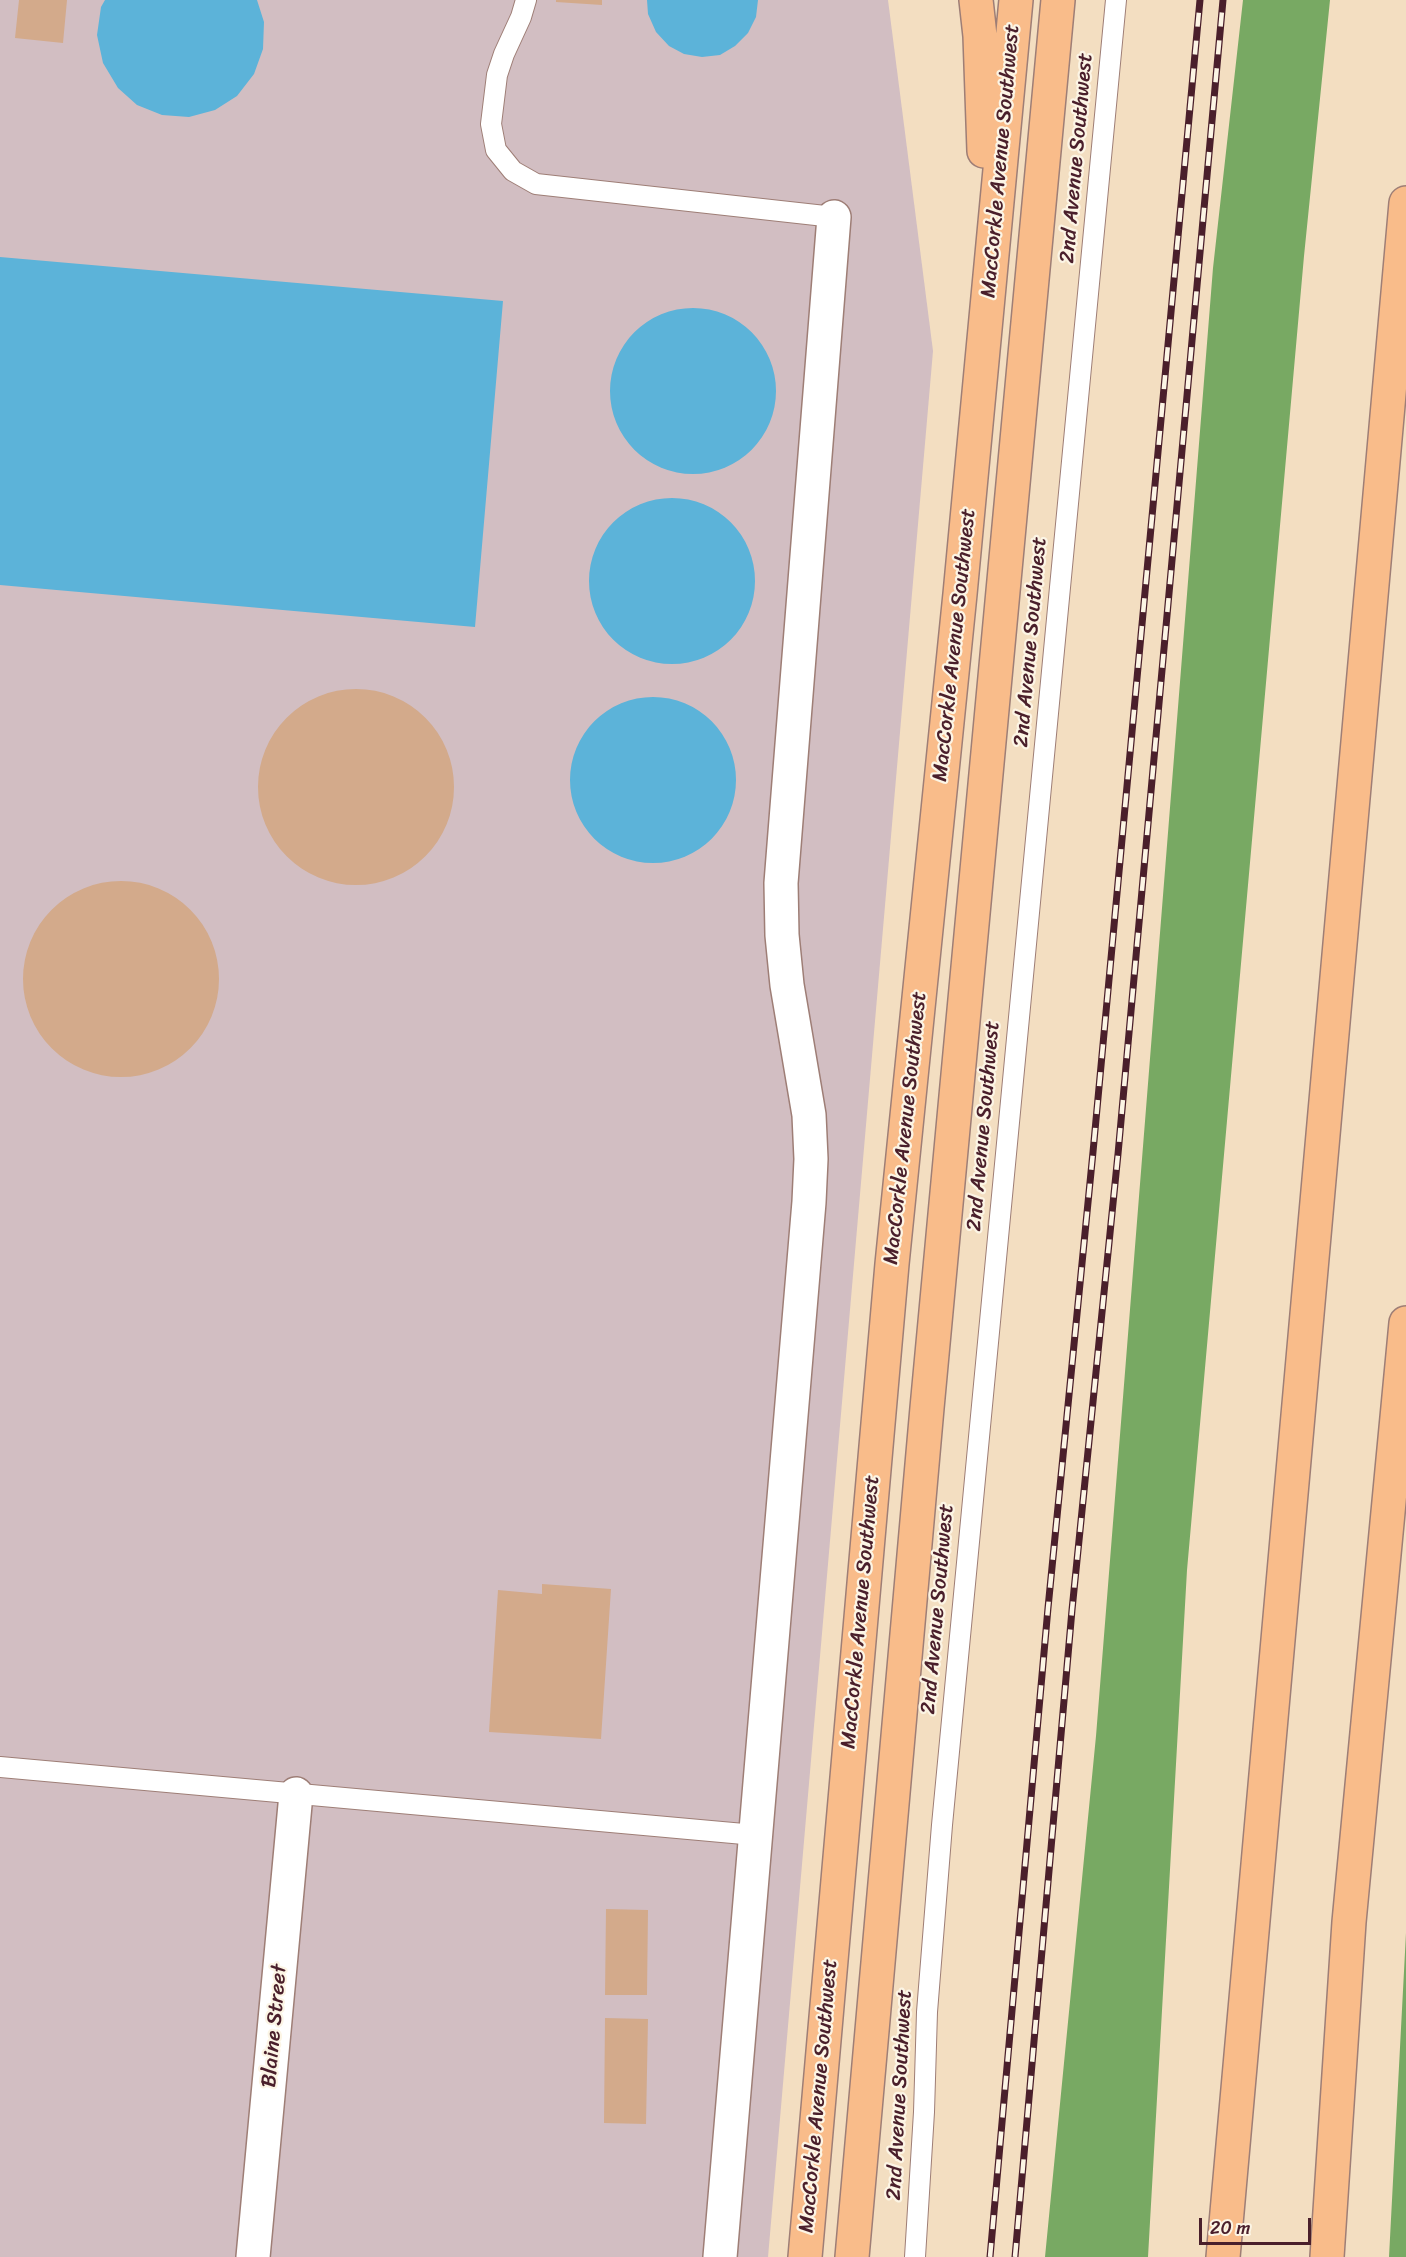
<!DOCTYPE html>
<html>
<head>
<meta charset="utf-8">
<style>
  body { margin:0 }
  #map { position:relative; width:1406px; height:2257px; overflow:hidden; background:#f3dec1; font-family:Sriracha,sans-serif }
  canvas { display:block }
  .scale { position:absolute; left:1199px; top:2218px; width:112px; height:27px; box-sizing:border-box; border:3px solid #4a1f2b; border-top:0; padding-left:8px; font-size:18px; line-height:21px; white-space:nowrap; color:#4a1f2b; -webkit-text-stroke:4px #fcf5e5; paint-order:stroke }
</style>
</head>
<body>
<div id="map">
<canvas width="1406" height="2257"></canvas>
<div class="scale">20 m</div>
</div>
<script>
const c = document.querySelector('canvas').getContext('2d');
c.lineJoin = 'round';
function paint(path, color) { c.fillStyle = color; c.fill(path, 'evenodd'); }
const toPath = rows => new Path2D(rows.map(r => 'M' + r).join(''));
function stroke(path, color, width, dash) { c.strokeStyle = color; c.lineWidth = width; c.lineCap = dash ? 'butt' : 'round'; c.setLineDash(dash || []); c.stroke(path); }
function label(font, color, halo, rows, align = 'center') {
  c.font = font + ' Sriracha,sans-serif'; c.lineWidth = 4.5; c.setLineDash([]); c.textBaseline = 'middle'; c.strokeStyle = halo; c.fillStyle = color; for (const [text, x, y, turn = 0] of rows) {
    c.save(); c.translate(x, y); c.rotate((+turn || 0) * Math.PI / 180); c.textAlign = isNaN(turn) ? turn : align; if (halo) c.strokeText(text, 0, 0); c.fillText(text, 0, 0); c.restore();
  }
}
const industrial = toPath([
  [0,0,888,0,933,351,768,2257,0,2257]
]);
const forest = toPath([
  [1243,0,1330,0,1304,256,1187,1570,1148,2257,1045,2257,1096,1736,1213,268],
  [1406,1933,1406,2257,1389,2257]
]);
const water = toPath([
  [105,0,257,0,264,22,263,49,254,74,237,96,215,110,189,117,162,115,137,105,118,88,103,63,97,35,101,7],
  [647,0,758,0,756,17,748,33,735,46,720,55,702,57,684,54,669,46,656,32,648,14],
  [0,257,503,301,475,627,0,585],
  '610 391a83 83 0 1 1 166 0a83 83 0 1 1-166 0Z',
  '589 581a83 83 0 1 1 166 0a83 83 0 1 1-166 0Z',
  '570 780a83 83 0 1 1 166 0a83 83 0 1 1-166 0Z'
]);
const building = toPath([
  [19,0,67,0,63,43,15,38],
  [556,0,602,0,602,5,556,2],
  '258 787a98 98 0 1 1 196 0a98 98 0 1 1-196 0Z',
  '23 979a98 98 0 1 1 196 0a98 98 0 1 1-196 0Z',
  [542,1584,611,1589,601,1739,489,1732,498,1590,542,1594],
  [606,1909,648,1910,647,1995,605,1995],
  [605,2018,648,2019,646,2124,604,2123]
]);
const lane = toPath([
  [526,0,521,17,504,54,497,75,491,124,496,150,513,171,536,184,834,217],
  [0,1767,755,1835],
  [915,2257,924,2112,927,2012,942,1825,1116,0]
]);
const street = toPath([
  [253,2257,296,1794],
  [720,2257,809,1202,811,1159,809,1115,787,985,782,935,781,883,834,217]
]);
const primary = toPath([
  [976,0,980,36,984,151],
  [805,2257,892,1264,960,594,1016,0],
  [852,2257,927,1408,1058,0]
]);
const highway = toPath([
  [1223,2257,1406,203],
  [1327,2257,1349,1922,1406,1323]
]);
const rail = toPath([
  [990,2257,1048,1608,1093,1152,1200,0],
  [1015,2257,1072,1610,1118,1154,1223,0]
]);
const streetNames = [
  ["2nd Avenue Southwest",1077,158,-85],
  ["MacCorkle Avenue Southwest",1001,161,-85],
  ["2nd Avenue Southwest",1031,642,-85],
  ["MacCorkle Avenue Southwest",955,645,-84],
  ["2nd Avenue Southwest",984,1126,-85],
  ["MacCorkle Avenue Southwest",906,1128,-84],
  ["2nd Avenue Southwest",938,1609,-85],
  ["MacCorkle Avenue Southwest",861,1612,-85],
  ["Blaine Street",275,2026,-85],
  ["2nd Avenue Southwest",900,2095,-87],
  ["MacCorkle Avenue Southwest",819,2096,-85]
];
paint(industrial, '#d2bec2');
paint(forest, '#78a963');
paint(water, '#5cb3d9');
paint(building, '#d3aa8b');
stroke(lane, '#9e7e76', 22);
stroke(street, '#9e7e76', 36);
stroke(primary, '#9e7e76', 36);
stroke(highway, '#9e7e76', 36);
stroke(lane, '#fff', 20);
stroke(street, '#fff', 33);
stroke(primary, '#f9bc8a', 33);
stroke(highway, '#f9bc8a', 33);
stroke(rail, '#4a1f2b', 7);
stroke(rail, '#fcf5e5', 4.5, [14]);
label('21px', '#4a1f2b', '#fcf5e5', streetNames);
</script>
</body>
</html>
